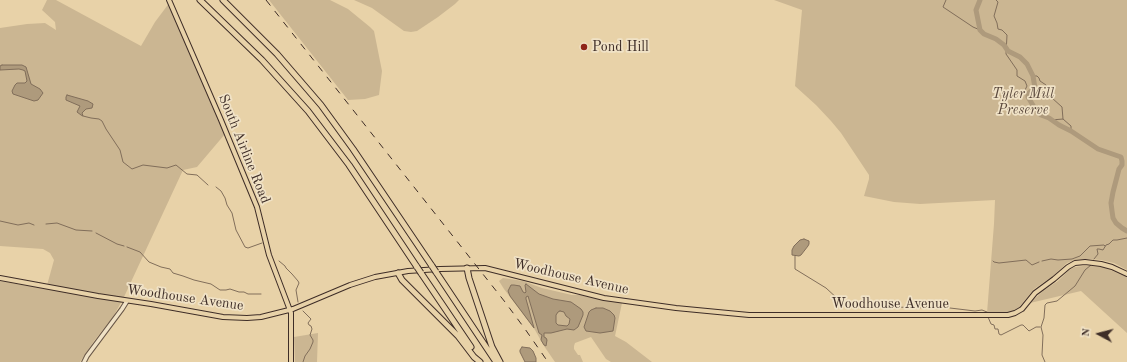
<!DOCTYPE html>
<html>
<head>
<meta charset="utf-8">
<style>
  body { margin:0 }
  #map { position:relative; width:1127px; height:362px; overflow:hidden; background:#e8d2a8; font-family:"Old Standard TT",serif }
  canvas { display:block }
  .north { position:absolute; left:1079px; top:314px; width:40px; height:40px; -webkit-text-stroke:3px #f0e2c6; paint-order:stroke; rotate:277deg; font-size:11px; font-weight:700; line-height:16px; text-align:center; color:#3e2d27 }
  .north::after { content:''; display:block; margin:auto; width:14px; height:18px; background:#3e2d27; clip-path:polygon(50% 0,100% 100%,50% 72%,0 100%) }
</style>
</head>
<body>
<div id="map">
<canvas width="1127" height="362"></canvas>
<div class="north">N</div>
</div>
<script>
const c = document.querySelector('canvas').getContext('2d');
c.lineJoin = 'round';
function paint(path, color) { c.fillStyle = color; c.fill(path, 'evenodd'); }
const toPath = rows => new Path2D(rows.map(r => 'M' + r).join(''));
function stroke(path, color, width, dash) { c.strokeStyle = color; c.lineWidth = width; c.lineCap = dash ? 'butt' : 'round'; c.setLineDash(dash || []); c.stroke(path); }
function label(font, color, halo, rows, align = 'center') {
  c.font = font + ' "Old Standard TT",serif'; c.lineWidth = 3.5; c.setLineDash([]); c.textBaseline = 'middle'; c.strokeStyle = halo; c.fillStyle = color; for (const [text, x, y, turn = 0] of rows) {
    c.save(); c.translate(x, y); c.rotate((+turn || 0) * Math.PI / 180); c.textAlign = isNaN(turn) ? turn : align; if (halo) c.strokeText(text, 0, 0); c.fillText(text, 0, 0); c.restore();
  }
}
const green = toPath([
  [47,0,56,0,141,46,155,22,170,2,225,134,197,167,183,170,124,297,113,317,94,341,80,362,0,362,0,281,46,289,54,260,50,253,43,249,0,246,0,28,27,24,45,23,56,30,55,22,42,10],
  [269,0,330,0,348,9,370,27,374,31,382,71,379,95,365,99,348,100],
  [354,0,459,0,455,4,438,17,417,31,411,32,404,31,372,8],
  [774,0,1127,0,1127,270,1114,263,1101,260,1088,259,1074,260,1067,263,1053,276,1034,289,1020,306,1022,306,1018,310,1007,313,987,313,994,224,995,200,920,204,894,202,864,196,869,179,869,175,841,133,831,121,816,105,795,86,802,10],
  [1083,266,1091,266,1103,267,1127,277,1127,333,1081,291,1030,303,1043,291,1058,281,1069,270,1075,267],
  [503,278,523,281,542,288,572,295,582,295,622,303,615,336,626,342,652,362,611,362,606,359,591,337,575,343,574,346,574,349,578,355,580,355,583,362,555,362,544,346,535,330,504,289,499,281],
  [318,333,317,362,295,362,294,337]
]);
const water = toPath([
  [2,65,22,65,26,67,31,84,40,89,43,93,38,100,34,101,13,94,12,91,15,85,17,83,25,83,27,81,25,71,23,70,19,69,0,70,0,66,2,65],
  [67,95,88,101,93,104,92,108,86,109,82,113,83,116,81,115,77,112,80,106,66,100,66,97,67,95],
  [804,239,809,241,809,244,808,246,801,255,799,256,792,255,792,250,794,246,800,240,804,239],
  [526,284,539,294,553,299,571,302,581,309,583,312,583,315,578,327,574,330,567,329,551,333,544,333,544,337,546,338,547,340,546,346,544,345,541,340,542,335,539,333,528,296,526,297,526,299,534,328,510,296,508,291,511,285,514,285,520,286,523,292,525,293,526,292,525,285,526,284],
  [560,311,564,312,566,316,570,319,569,324,567,326,558,325,556,323,556,315,558,312,560,311],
  [596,308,603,308,610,311,614,315,615,318,613,331,600,333,586,331,584,327,589,312,591,310,596,308],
  [522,347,530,348,533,351,536,358,536,362,525,362,520,352,520,350,522,347]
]);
const stream = toPath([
  [946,0,943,7,973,27,980,30],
  [996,0,998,2,994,16,997,23,998,29,1002,30,1007,35,1006,54,1017,70,1017,76,1025,81,1027,86,1025,90,1026,93,1028,94],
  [1033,76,1037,76,1039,78,1040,81,1046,85,1052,98,1062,107,1063,119],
  [83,116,91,118,99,119,102,121,106,129,120,150,123,162,132,169,143,165,167,168,176,165,187,174,197,175,208,185],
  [1051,120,1063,119,1071,126,1071,131],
  [216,187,221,191,225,198,227,205,232,213,236,230,245,247,248,248,262,243],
  [0,221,18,225,29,223,34,225],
  [46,224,57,223,76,230,92,231],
  [96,233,117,244,124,246],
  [127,247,140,252,149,262,161,267,170,269,173,273,183,276,194,280,211,284,220,290,226,290,230,289,239,292,244,292,248,294,261,294],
  [795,256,795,269,826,288,839,300,853,306,865,308],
  [1094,259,1098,254,1097,249,1099,249,1103,250,1106,245,1109,244,1113,240,1117,240,1127,238],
  [279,261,285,266,286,268,292,274,298,281,299,283,296,290,298,302],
  [993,261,994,262,999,263,1026,260,1032,265,1039,262],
  [1042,261,1051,259,1058,260,1072,259,1080,256,1090,246,1104,245,1105,246],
  [869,308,886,306,913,308,940,307],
  [950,308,975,311,982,310,987,312],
  [303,311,311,319,308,323,309,325,311,326,312,329,310,335,313,340,313,342,310,349,305,356,303,362],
  [988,317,991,324,994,325,995,329,998,329,999,334,1001,335,1021,325,1023,325,1029,331,1036,327,1040,327],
  [1045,362,1042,355,1043,335,1041,327,1044,318,1045,305,1047,303,1057,301,1075,286,1085,270,1091,265]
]);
const river = toPath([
  [980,0,976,10,980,30,984,34,996,39,1004,45,1008,51,1020,57,1027,64,1033,76,1035,88,1028,94,1028,97,1037,112,1041,115,1049,118,1059,125,1071,131,1098,149,1121,157,1122,161,1122,165,1119,169,1113,192,1111,203,1112,211,1113,218,1116,223,1122,228,1127,231]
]);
const minor = toPath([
  [84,362,87,356,122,309,127,301]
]);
const major = toPath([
  [169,0,221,120,257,207,269,255,291,313,291,362],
  [0,278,98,296,151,304,223,317,247,318,261,317,293,309,350,285,375,277,408,271,440,269,485,268,604,298,676,308,749,315,1008,315,1015,313,1022,309,1035,293,1054,279,1068,267,1075,263,1085,262,1101,264,1112,267,1127,274]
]);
const highway = toPath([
  [200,0,262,60,308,111,349,165,417,267],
  [223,0,277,54,321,105,353,149,432,266],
  [467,268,469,278,492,347,500,362],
  [436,272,496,362],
  [398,273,402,280,458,336,474,357,480,362],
  [421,273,471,347]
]);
const rail = toPath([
  [266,0,505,302,525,329,548,362]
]);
const highwayBridge = toPath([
  [432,266,436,272],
  [417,267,421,273]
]);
const markers = [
  [584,47,4,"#8f2418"]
];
const poiNames = [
  ["Pond Hill",592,47]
];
const parkNames = [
  ["Tyler Mill",1023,94],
  ["Preserve",1023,110]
];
const streetNames = [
  ["South Airline Road",244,149,68],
  ["Woodhouse Avenue",571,277,13],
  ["Woodhouse Avenue",185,298,8],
  ["Woodhouse Avenue",890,304]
];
paint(green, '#cbb692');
paint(water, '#ae9a7c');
stroke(water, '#816e5a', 1);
stroke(stream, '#816e5a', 1);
stroke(river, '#ae9a7c', 5);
stroke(minor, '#685647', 5.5);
stroke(major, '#3e2d27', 6);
stroke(highway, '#3e2d27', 7);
stroke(minor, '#f0e2c6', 3.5);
stroke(major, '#e8d2a8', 4);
stroke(highway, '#e8d2a8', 5);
stroke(rail, '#3e2d27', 1, [7, 7]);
stroke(highwayBridge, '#3e2d27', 7, []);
stroke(highwayBridge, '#e8d2a8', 5);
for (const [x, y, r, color] of markers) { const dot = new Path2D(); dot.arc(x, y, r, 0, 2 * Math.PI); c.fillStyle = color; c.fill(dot); stroke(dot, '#f0e2c6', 1.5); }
label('14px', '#3e2d27', '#f0e2c6', poiNames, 'left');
label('italic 14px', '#5a483c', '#f0e2c6', parkNames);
label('14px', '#3e2d27', '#f0e2c6', streetNames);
</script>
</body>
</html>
